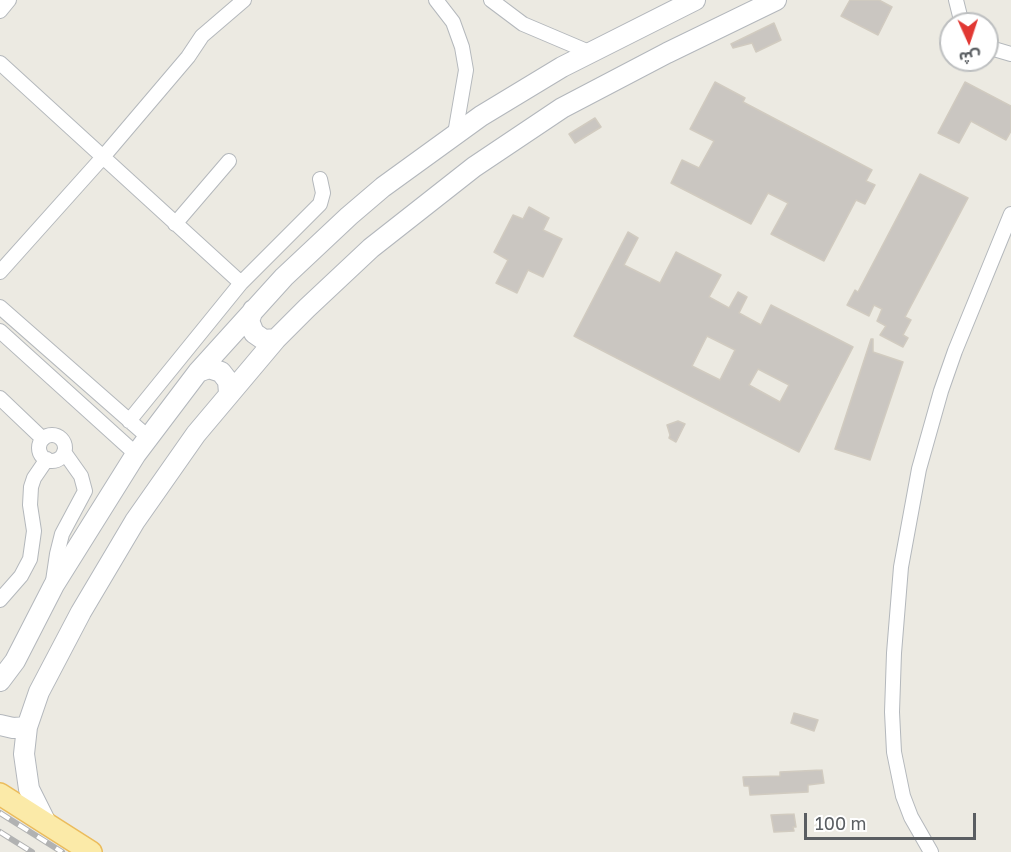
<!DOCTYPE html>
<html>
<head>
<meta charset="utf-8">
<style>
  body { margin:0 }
  #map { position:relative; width:1011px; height:852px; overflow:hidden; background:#eceae2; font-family:"Golos Text","Noto Sans Arabic",sans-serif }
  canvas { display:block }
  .north { position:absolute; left:939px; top:12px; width:60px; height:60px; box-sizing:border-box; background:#fff; border:2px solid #bdbfc0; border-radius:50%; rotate:177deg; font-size:16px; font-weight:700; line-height:24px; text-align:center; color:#5a5e62 }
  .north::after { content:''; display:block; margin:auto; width:21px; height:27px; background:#e13833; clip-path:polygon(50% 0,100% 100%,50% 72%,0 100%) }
  .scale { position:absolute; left:804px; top:813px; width:172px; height:27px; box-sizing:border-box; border:3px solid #5a5e62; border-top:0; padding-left:8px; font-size:18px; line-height:21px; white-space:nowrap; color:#5a5e62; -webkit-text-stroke:4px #fff; paint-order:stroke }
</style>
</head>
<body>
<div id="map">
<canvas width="1011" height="852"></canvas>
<div class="north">ش</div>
<div class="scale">100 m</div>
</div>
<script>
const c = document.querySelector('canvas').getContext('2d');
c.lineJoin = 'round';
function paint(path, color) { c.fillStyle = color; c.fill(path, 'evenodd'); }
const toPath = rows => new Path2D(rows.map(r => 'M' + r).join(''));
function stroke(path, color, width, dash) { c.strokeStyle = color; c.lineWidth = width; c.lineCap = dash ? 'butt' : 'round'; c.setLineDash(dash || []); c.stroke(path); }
const building = toPath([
  [850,0,879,0,892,7,878,35,841,16,850,0],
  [774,23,781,40,756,52,752,43,733,48,731,44,774,23],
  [715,82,745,98,743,102,872,170,866,181,875,185,865,204,856,200,824,261,771,234,788,203,768,193,751,224,671,183,682,160,699,168,714,141,690,129,715,82],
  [965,82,1011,106,1011,131,1006,140,971,121,959,143,938,133,965,82],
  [595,118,601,127,575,143,569,134,595,118],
  [920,174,968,198,905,317,911,320,903,335,908,338,903,347,880,335,886,326,877,321,882,309,874,305,869,316,847,305,855,290,858,292,920,174],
  [529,207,549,218,543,230,562,239,543,277,528,270,517,293,496,283,508,260,494,252,513,215,523,219,529,207],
  [628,232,638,238,624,265,660,283,676,252,721,275,709,297,729,308,738,292,747,297,739,313,761,325,771,305,853,347,799,452,574,336,628,232],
  [707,336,735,350,720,380,692,366,707,336],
  [758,369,789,385,780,402,749,385,758,369],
  [871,339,873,339,873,352,903,362,870,460,835,449,871,339],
  [678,421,685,424,676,442,669,438,670,435,667,425,678,421],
  [794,713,818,720,814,731,791,723,794,713],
  [822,770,824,783,808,785,808,792,750,795,749,786,744,786,743,777,780,776,780,772,822,770],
  [794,814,796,827,793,827,794,831,774,832,771,815,794,814]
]);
const minor = toPath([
  [436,0,453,22,462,47,466,70,455,134],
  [491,0,523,24,589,52],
  [956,0,962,24],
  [0,11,9,0],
  [987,47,1011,54],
  [0,63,241,283],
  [175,224,229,161],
  [0,272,103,157,188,57,202,36,244,0],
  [0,307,148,437],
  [0,331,136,454],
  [0,398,43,439],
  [129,421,241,283,320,204,323,193,320,179],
  '39 448a13 13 0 1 1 26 0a13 13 0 1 1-26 0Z',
  [53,581,57,554,62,534,85,491,81,476,64,452],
  [0,600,21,576,30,559,34,531,30,505,31,487,34,478,47,459],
  [931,852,911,817,903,796,894,752,892,712,894,653,901,567,919,469,941,391,955,351,1011,214]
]);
const secondary = toPath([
  [253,310,249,321,254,333,264,340,276,339],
  [198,372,209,368,221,372,228,381,229,393],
  [0,681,15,661,54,585,136,454,198,372,284,277,349,216,383,187,481,116,562,67,695,0],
  [0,725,13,728,27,727],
  [46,823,29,789,24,754,27,727,39,692,81,612,135,521,196,434,276,339,307,308,371,248,474,167,562,108,667,53,776,0]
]);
const primary = toPath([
  [0,794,91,852]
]);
const rail = toPath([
  [0,813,62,852],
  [0,832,32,852]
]);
paint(building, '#cac6c1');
stroke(building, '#d1cbc0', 1.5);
stroke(minor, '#b4b8bc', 16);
stroke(secondary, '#b3b7bc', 22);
stroke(primary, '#ebbc5c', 24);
stroke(minor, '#fff', 14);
stroke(secondary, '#fff', 20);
stroke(primary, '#fbeaa8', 21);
stroke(rail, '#b1b2b2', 6);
stroke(rail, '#fff', 4, [11]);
</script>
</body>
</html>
